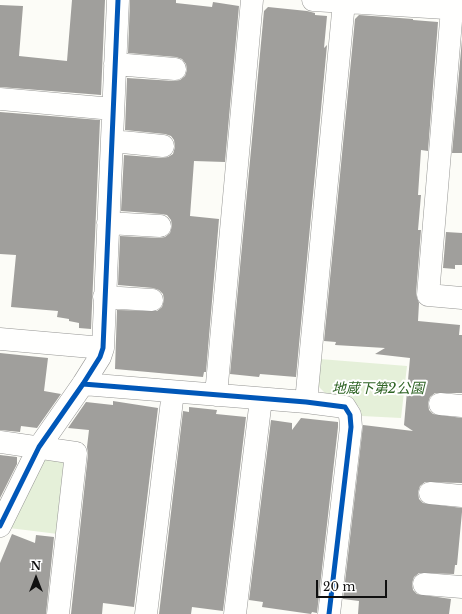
<!DOCTYPE html>
<html>
<head>
<meta charset="utf-8">
<style>
  body { margin:0 }
  #map { position:relative; width:462px; height:614px; overflow:hidden; background:#fcfcf7; font-family:"Libre Baskerville",serif }
  canvas { display:block }
  .north { position:absolute; left:16px; top:558px; width:40px; height:40px; -webkit-text-stroke:3px #fff; paint-order:stroke; rotate:0deg; font-size:11px; font-weight:700; line-height:16px; text-align:center; color:#101010 }
  .north::after { content:''; display:block; margin:auto; width:14px; height:18px; background:#101010; clip-path:polygon(50% 0,100% 100%,50% 72%,0 100%) }
  .scale { position:absolute; left:316px; top:580px; width:71px; height:18px; box-sizing:border-box; border:2px solid #101010; border-top:0; padding-left:5px; font-size:12px; line-height:14px; white-space:nowrap; color:#101010; -webkit-text-stroke:3px #fff; paint-order:stroke }
</style>
</head>
<body>
<div id="map">
<canvas width="462" height="614"></canvas>
<div class="north">N</div>
<div class="scale">20 m</div>
</div>
<script>
const c = document.querySelector('canvas').getContext('2d');
c.lineJoin = 'round';
function paint(path, color) { c.fillStyle = color; c.fill(path, 'evenodd'); }
const toPath = rows => new Path2D(rows.map(r => 'M' + r).join(''));
function stroke(path, color, width, dash) { c.strokeStyle = color; c.lineWidth = width; c.lineCap = dash ? 'butt' : 'round'; c.setLineDash(dash || []); c.stroke(path); }
function label(font, color, halo, rows, align = 'center') {
  c.font = font + ' "Libre Baskerville","Noto Sans JP",serif'; c.lineWidth = 4; c.setLineDash([]); c.textBaseline = 'middle'; c.strokeStyle = halo; c.fillStyle = color; for (const [text, x, y, turn = 0] of rows) {
    c.save(); c.translate(x, y); c.rotate((+turn || 0) * Math.PI / 180); c.textAlign = isNaN(turn) ? turn : align; if (halo) c.strokeText(text, 0, 0); c.fillText(text, 0, 0); c.restore();
  }
}
const green = toPath([
  [320,359,407,366,401,418,362,416,359,407,348,395,326,394,318,386],
  [62,458,67,465,58,534,9,528,42,459]
]);
const building = toPath([
  [72,0,105,0,101,95,0,87,0,5,23,6,19,56,67,61],
  [130,0,176,0,176,3,212,7,213,2,239,6,225,162,194,161,190,216,219,219,206,372,204,372,203,377,115,369,117,310,157,311,162,307,164,300,163,294,159,290,153,288,118,285,120,236,160,238,165,237,170,233,172,226,171,220,167,215,161,214,121,211,124,155,162,158,168,157,173,154,175,147,174,140,171,136,165,134,125,130,127,78,174,81,180,80,185,76,187,70,186,64,182,59,176,57,128,53],
  [268,7,307,11,315,13,315,15,327,16,324,48,327,45,296,377,260,374,259,377,230,374,264,11],
  [359,15,413,19,413,20,438,22,428,151,421,150,418,195,421,195,418,230,421,230,416,294,419,303,418,321,460,325,459,335,462,335,462,393,435,393,430,397,428,403,429,410,433,414,462,418,462,483,425,482,420,486,418,492,419,499,423,503,462,508,462,512,457,565,455,565,454,574,419,573,414,577,412,583,413,590,417,594,451,599,449,614,358,614,359,601,343,599,363,425,413,431,404,425,410,358,375,354,385,348,335,345,336,342,324,341,355,19],
  [462,39,462,153,452,153],
  [0,112,100,120,91,329,79,328,79,323,69,321,69,319,57,317,58,311,11,307,16,255,0,254],
  [446,232,462,233,462,265,455,265,455,269,443,268],
  [0,353,48,358,44,391,61,394,37,428,21,426,20,432,0,430],
  [113,401,158,408,134,607,103,603,102,614,71,614,88,454,87,447,89,430,68,428,86,402,113,405],
  [189,407,217,410,216,414,246,417,223,611,192,607,191,614,159,614,183,411,189,412],
  [301,418,338,422,338,427,317,613,312,612,311,614,262,607,263,602,249,600,271,420,292,423,292,430],
  [0,455,17,457,17,464,0,498],
  [12,534,35,543,36,535,54,537,46,614,0,614,0,563]
]);
const minor = toPath([
  [313,0,462,9],
  [452,9,428,295,462,298],
  [115,64,175,69],
  [0,99,113,109],
  [112,141,163,146],
  [108,223,160,226],
  [104,297,152,300],
  [0,339,103,348],
  [83,384,306,402,345,407,350,415,351,427,329,614],
  [216,395,252,0],
  [306,402,344,2],
  [440,404,462,406],
  [0,442,76,453,58,614],
  [430,493,462,496],
  [0,526,39,447,83,384,100,357,103,348,118,0],
  [424,584,462,587],
  [146,614,173,392],
  [235,614,261,399]
]);
const cycleway = toPath([
  [83,384,306,402,345,407,350,415,351,427,329,614],
  [0,526,39,447,83,384,100,357,103,348,118,0]
]);
const parkNames = [
  ["地蔵下第2公園",378,389]
];
paint(green, '#e5f0d9');
paint(building, '#a09f9c');
stroke(minor, '#969694', 23);
stroke(minor, '#fffffe', 22);
stroke(cycleway, '#0057b8', 5);
label('italic 14px', '#2f6425', '#fff', parkNames);
</script>
</body>
</html>
